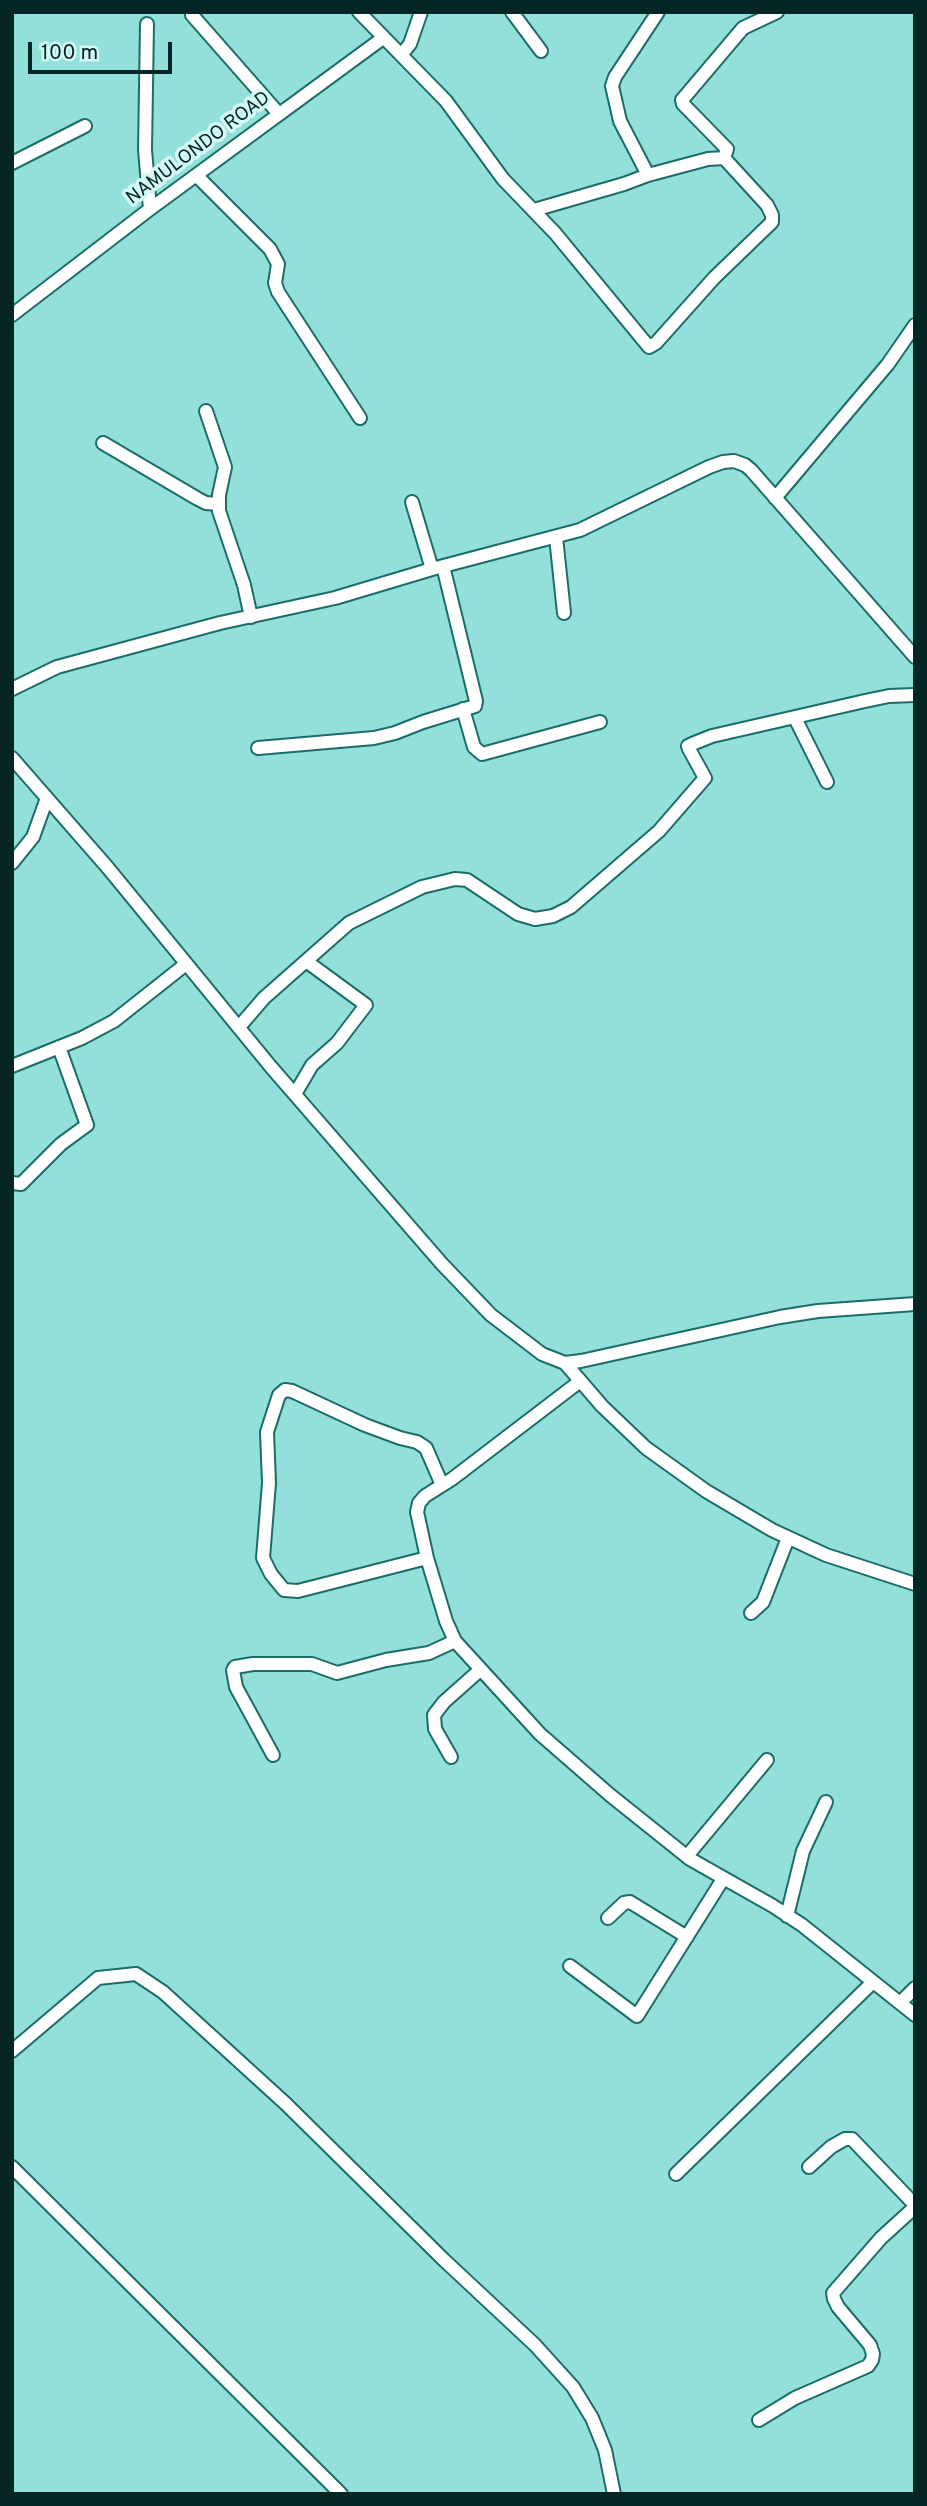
<!DOCTYPE html>
<html>
<head>
<meta charset="utf-8">
<style>
  body { margin:0 }
  #map { position:relative; width:927px; height:2506px; overflow:hidden; background:#93dfd9; font-family:Overpass,sans-serif }
  canvas { display:block }
  .frame { position:absolute; inset:0; border:14px solid #052624; pointer-events:none }
  .scale { position:absolute; left:28px; top:42px; width:144px; height:32px; box-sizing:border-box; border:4px solid #052624; border-top:0; padding-left:9px; font-size:21px; line-height:24px; white-space:nowrap; color:#052624; -webkit-text-stroke:5px #d4f8f4; paint-order:stroke }
</style>
</head>
<body>
<div id="map">
<canvas width="927" height="2506"></canvas>
<div class="frame"></div>
<div class="scale">100 m</div>
</div>
<script>
const c = document.querySelector('canvas').getContext('2d');
c.lineJoin = 'round';
const toPath = rows => new Path2D(rows.map(r => 'M' + r).join(''));
function stroke(path, color, width, dash) { c.strokeStyle = color; c.lineWidth = width; c.lineCap = dash ? 'butt' : 'round'; c.setLineDash(dash || []); c.stroke(path); }
function label(font, color, halo, rows, align = 'center') {
  c.font = font + ' Overpass,sans-serif'; c.lineWidth = 7; c.setLineDash([]); c.textBaseline = 'middle'; c.strokeStyle = halo; c.fillStyle = color; for (const [text, x, y, turn = 0] of rows) {
    c.save(); c.translate(x, y); c.rotate((+turn || 0) * Math.PI / 180); c.textAlign = isNaN(turn) ? turn : align; if (halo) c.strokeText(text, 0, 0); c.fillText(text, 0, 0); c.restore();
  }
}
const minor = toPath([
  [359,12,446,101,503,179,555,233,649,347,656,343,714,278,772,222,772,215,767,205,724,158],
  [512,12,541,51],
  [192,15,279,114],
  [147,24,145,150,150,209],
  [401,55,410,44,421,12],
  [724,158,727,149,683,104,682,100,743,28,777,12],
  [12,163,85,126],
  [648,175,620,121,612,86,615,77,658,12],
  [197,176,270,249,278,264,275,283,278,292,360,418],
  [534,210,624,184,648,175,708,159,724,158],
  [12,315,150,209,383,38],
  [206,411,225,467,219,495,219,511,244,585,251,617],
  [103,443,198,499,206,503,218,504],
  [775,498,888,364,915,325],
  [412,502,432,569],
  [556,537,564,613],
  [12,689,57,667,220,623,335,598,432,569,580,530,709,467,723,462,734,461,745,465,751,470,915,657],
  [463,709,474,747,482,754,600,722],
  [795,718,827,782],
  [258,748,374,738,395,733,423,722,475,706,476,701,443,566],
  [12,758,108,868,271,1067,442,1264,491,1315,542,1354,565,1363,581,1361,780,1317,818,1311,915,1304],
  [12,863,33,837,47,798],
  [239,1027,264,998,349,923,422,887,455,879,467,880,518,914,535,919,553,916,571,907,659,831,705,778,689,749,688,746,692,744,712,736,865,701,889,696,915,695],
  [12,1066,82,1038,114,1021,186,964],
  [295,1094,312,1065,337,1043,366,1005,306,961],
  [12,1183,21,1184,61,1144,87,1125,59,1047],
  [565,1363,602,1406,646,1448,706,1491,772,1530,826,1555,915,1584],
  [579,1382,452,1479,425,1496,419,1503,417,1512,427,1558,446,1621,455,1641,540,1734,610,1795,690,1859,773,1906,802,1925,915,2015],
  [427,1558,298,1591,284,1590,271,1574,263,1558,269,1483,267,1432,279,1395,285,1390,292,1391,365,1425,400,1438,417,1442,426,1448,442,1485],
  [751,1613,763,1602,788,1538],
  [273,1755,236,1687,233,1670,235,1667,253,1664,312,1664,337,1673,386,1660,429,1653,455,1641],
  [451,1757,435,1729,434,1715,444,1702,480,1670],
  [687,1856,767,1760],
  [787,1916,803,1851,826,1802],
  [608,1918,624,1903,630,1902,687,1937],
  [570,1966,637,2016,723,1879],
  [900,2003,915,1988],
  [12,2051,98,1978,136,1974,163,1992,286,2104,444,2260,535,2345,573,2387,592,2418,605,2450,614,2494],
  [12,2167,341,2494],
  [809,2167,831,2147,845,2139,852,2139,915,2205],
  [676,2174,873,1982],
  [759,2420,795,2398,868,2366,872,2360,873,2354,870,2345,838,2307,834,2299,833,2293,881,2238,915,2207]
]);
const streetNames = [
  ["NAMULONDO ROAD",199,149,-37]
];
stroke(minor, '#1b6d68', 16);
stroke(minor, '#fff', 12);
label('19px', '#052624', '#d4f8f4', streetNames);
</script>
</body>
</html>
